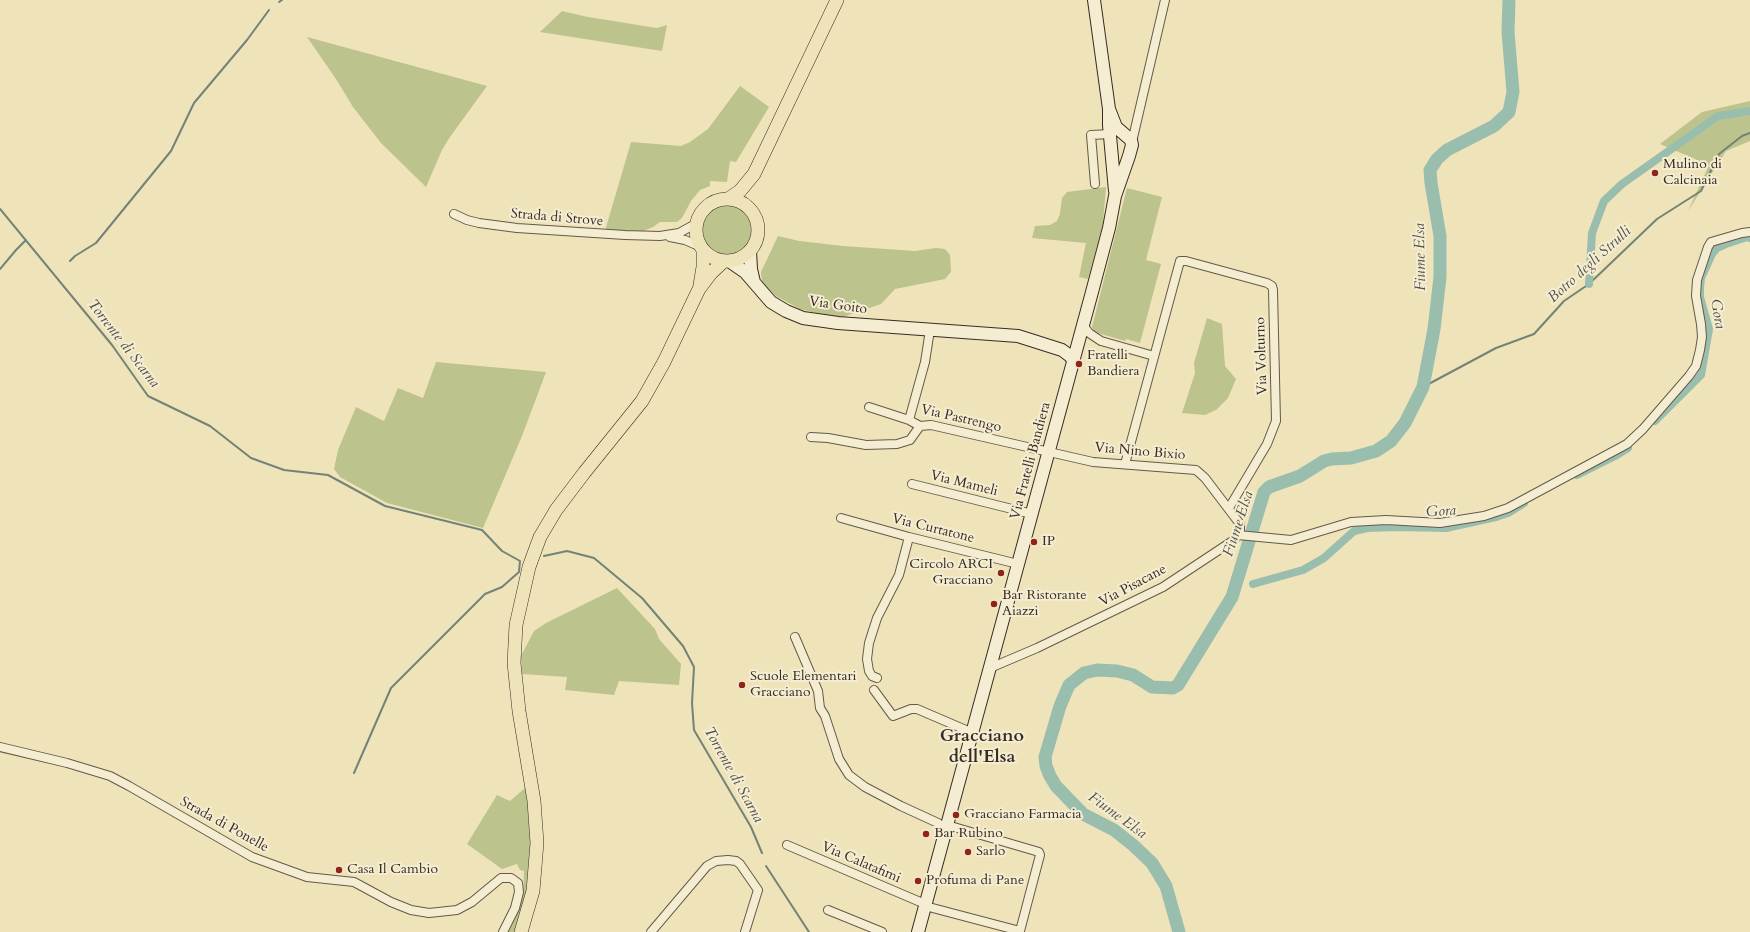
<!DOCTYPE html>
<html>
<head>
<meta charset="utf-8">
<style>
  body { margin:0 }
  canvas { display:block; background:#efe3b9 }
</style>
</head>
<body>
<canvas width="1750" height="932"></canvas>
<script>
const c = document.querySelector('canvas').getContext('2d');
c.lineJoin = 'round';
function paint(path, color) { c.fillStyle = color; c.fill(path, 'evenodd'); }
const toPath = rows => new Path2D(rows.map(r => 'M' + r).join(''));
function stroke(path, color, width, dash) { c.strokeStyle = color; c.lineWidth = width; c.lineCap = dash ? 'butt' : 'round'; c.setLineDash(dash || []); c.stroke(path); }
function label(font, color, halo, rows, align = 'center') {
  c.font = font + ' Cardo,serif'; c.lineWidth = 4; c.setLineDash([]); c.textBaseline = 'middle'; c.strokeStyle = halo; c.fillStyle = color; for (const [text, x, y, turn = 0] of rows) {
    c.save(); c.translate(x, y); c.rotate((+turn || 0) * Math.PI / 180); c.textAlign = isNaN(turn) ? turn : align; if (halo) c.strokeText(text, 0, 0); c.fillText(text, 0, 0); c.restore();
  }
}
const green = toPath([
  [562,11,588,17,657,28,667,25,662,51,540,32],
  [307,37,487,86,450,137,442,150,426,187,381,143,353,107,336,79],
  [740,86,769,107,736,162,730,161,727,182,710,181,710,186,700,190,691,201,682,218,677,222,660,222,653,227,641,232,605,231,631,142,681,146,690,142,708,129],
  [1750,101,1750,141,1726,151,1688,211,1709,165,1660,144,1702,112],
  [1106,187,1103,223,1088,279,1079,277,1086,243,1032,238,1035,226,1050,225,1057,221,1060,214,1062,198,1067,192],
  [1127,188,1162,197,1146,260,1161,264,1140,343,1126,339,1125,341,1101,334,1094,331,1092,327],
  '701 230a26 26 0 1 1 52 0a26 26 0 1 1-52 0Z',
  [778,236,799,241,843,246,915,251,936,248,945,249,950,255,951,272,945,279,895,289,881,304,840,318,824,315,800,309,776,296,762,283,761,272],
  [1207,318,1222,324,1225,366,1236,379,1228,398,1216,410,1205,415,1182,413,1195,373,1194,363],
  [436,362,546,372,522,436,483,528,387,503,340,477,334,469,338,450,356,407,384,421,398,388,423,398],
  [617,588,655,629,659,639,681,664,679,685,619,681,614,695,565,690,567,677,522,674,521,656,534,631,546,623],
  [526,787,531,832,531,857,526,897,516,932,508,932,519,909,523,896,524,871,520,870,517,864,502,869,467,844,497,795,510,801]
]);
const stream = toPath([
  [279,2,282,0],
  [0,209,112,345,148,396,210,426,251,458,284,470,328,475,385,506,482,530,502,551,520,561,519,572,502,587,485,594,391,688,354,773],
  [70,261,75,256,96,243,171,151,194,103,247,40,269,10],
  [0,269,16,250,26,240],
  [1423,387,1496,348,1534,334,1564,301,1589,284,1657,219,1701,191,1719,154,1742,136,1750,133],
  [544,556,567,551,594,558,642,598,683,646,694,667,692,703,694,730,751,827,762,853],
  [766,866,809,932]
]);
const canal = toPath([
  [1589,284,1592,233,1604,201,1622,184,1718,116,1750,111],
  [1655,421,1701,375,1709,329,1700,297,1700,288,1701,278,1712,254,1717,248,1726,244,1747,237,1750,238],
  [1577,475,1615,456,1628,448],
  [1253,584,1303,570,1324,558,1354,531,1367,528,1398,527,1446,528,1496,517,1508,513,1524,503]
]);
const river = toPath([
  [1179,932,1166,886,1152,863,1133,845,1114,830,1083,814,1056,786,1050,776,1046,766,1045,757,1060,706,1069,685,1084,673,1097,670,1117,671,1133,675,1152,687,1173,688,1178,685,1232,597,1264,492,1269,487,1300,476,1324,461,1332,459,1351,458,1376,451,1391,441,1405,423,1423,387,1434,329,1440,277,1440,236,1431,183,1430,170,1437,159,1447,150,1494,126,1509,112,1513,92,1508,32,1509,0]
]);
const street = toPath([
  [1132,142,1165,0],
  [1095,184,1091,135,1110,134],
  [454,214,467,220,479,223,517,228,625,235,660,236,679,233,697,223],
  [670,237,685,240,701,247],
  [1083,325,1089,333,1101,341,1154,356],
  [869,407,909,420,920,426,931,425,1093,462,1196,470,1205,478,1240,524,1240,532,1234,540,1163,587,1037,648,990,668],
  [909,420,925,362,930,330],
  [811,437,828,438,866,445,897,444,910,440,920,426],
  [1125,464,1180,261,1186,261,1267,283,1272,286,1273,290,1276,421,1267,444,1229,508],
  [912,484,1032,514],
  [841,518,909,537,1018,564],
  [1238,535,1291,540,1351,522,1386,520,1440,523,1484,516,1508,508,1627,444,1643,429,1689,376,1696,366,1700,350,1702,337,1701,324,1696,296,1697,280,1708,247,1711,242,1742,233,1750,232],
  [795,637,818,691,820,708,825,716,839,759,849,775,865,787,901,806,938,823,946,829],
  [877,678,872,676,869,671,867,659,869,643,877,618,899,575,909,537],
  [874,690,893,716,911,709,917,709,973,733],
  [0,747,67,763,110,776,129,786,252,857,307,877,354,882,391,902,411,910,429,913,457,910,472,902,501,878,511,878,518,883,519,892,515,908,503,932],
  [787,845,925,904],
  [925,906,1020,931,1040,855,1039,852,947,825],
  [828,910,882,932],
  [651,932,707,866,716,861,728,860,736,861,740,864,758,890,745,932]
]);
const secondary = toPath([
  [1094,0,1109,109,1109,125,1115,191],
  [750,251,751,269,754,282],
  [729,261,745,272,771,302,786,311,803,318,838,323,1018,336,1062,350,1070,356,1073,360],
  [918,932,1092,292,1109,228,1115,196,1129,156,1132,145,1131,140,1116,127,1109,109]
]);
const primary = toPath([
  '696 230a31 31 0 1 1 62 0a31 31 0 1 1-62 0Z',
  [728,199,740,191,754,174,837,0],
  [700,285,703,267,703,250],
  [521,932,533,891,537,843,534,801,519,711,514,663,516,625,529,567,540,537,556,510,584,473,642,401,664,362,699,289,711,273,724,261]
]);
const markers = [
  [1655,173,4,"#8f2418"],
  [1079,364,4,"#8f2418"],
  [1034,542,4,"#8f2418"],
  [1001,573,4,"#8f2418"],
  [994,604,4,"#8f2418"],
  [742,685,4,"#8f2418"],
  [956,815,4,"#8f2418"],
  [926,834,4,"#8f2418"],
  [968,852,4,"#8f2418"],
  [339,870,4,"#8f2418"],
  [918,881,4,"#8f2418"]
];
const poiNames = [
  ["Mulino di",1663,165],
  ["Calcinaia",1663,181],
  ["Fratelli",1087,356],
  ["Bandiera",1087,372],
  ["IP",1042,542],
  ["Circolo ARCI",993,565,"right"],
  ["Gracciano",993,581,"right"],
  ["Bar Ristorante",1002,596],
  ["Aiazzi",1002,612],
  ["Scuole Elementari",750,677],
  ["Gracciano",750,693],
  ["Gracciano Farmacia",964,815],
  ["Bar Rubino",934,834],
  ["Sarlo",976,852],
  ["Casa Il Cambio",347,870],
  ["Profuma di Pane",926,881]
];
const streetNames = [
  ["Strada di Strove",557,218,5],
  ["Via Goito",838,306,8],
  ["Via Volturno",1262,356,-92],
  ["Via Pastrengo",961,419,13],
  ["Via Nino Bixio",1140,452,5],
  ["Via Fratelli Bandiera",1031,461,-75],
  ["Via Mameli",964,484,14],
  ["Via Curtatone",933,529,14],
  ["Via Pisacane",1133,586,-28],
  ["Strada di Ponelle",224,825,29],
  ["Via Calatafimi",861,863,23]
];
const waterNames = [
  ["Fiume Elsa",1421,257,-91],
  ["Botro degli Strulli",1590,265,-42],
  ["Gora",1717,314,80],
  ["Torrente di Scarna",123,344,52],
  ["Gora",1441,512,-4],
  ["Fiume Elsa",1239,524,-72],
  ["Torrente di Scarna",733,775,61],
  ["Fiume Elsa",1117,816,36]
];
const districtNames = [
  ["Gracciano",982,737],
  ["dell'Elsa",982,758]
];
paint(green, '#bdc38c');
stroke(stream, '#738377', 2);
stroke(canal, '#9abeae', 8);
stroke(river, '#9abeae', 13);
stroke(street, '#665949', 10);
stroke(secondary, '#382b24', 14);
stroke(primary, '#382b24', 14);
stroke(street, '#f5edd2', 8);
stroke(secondary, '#f5edd2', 12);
stroke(primary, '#efe3b9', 13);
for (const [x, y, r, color] of markers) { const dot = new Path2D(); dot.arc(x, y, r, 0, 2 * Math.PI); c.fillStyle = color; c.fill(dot); stroke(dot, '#f5edd2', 1.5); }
label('14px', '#382b24', '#f5edd2', poiNames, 'left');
label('14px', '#382b24', '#f5edd2', streetNames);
label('italic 15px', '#505046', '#f5edd2', waterNames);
label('bold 18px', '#382b24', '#f5edd2', districtNames);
</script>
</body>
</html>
